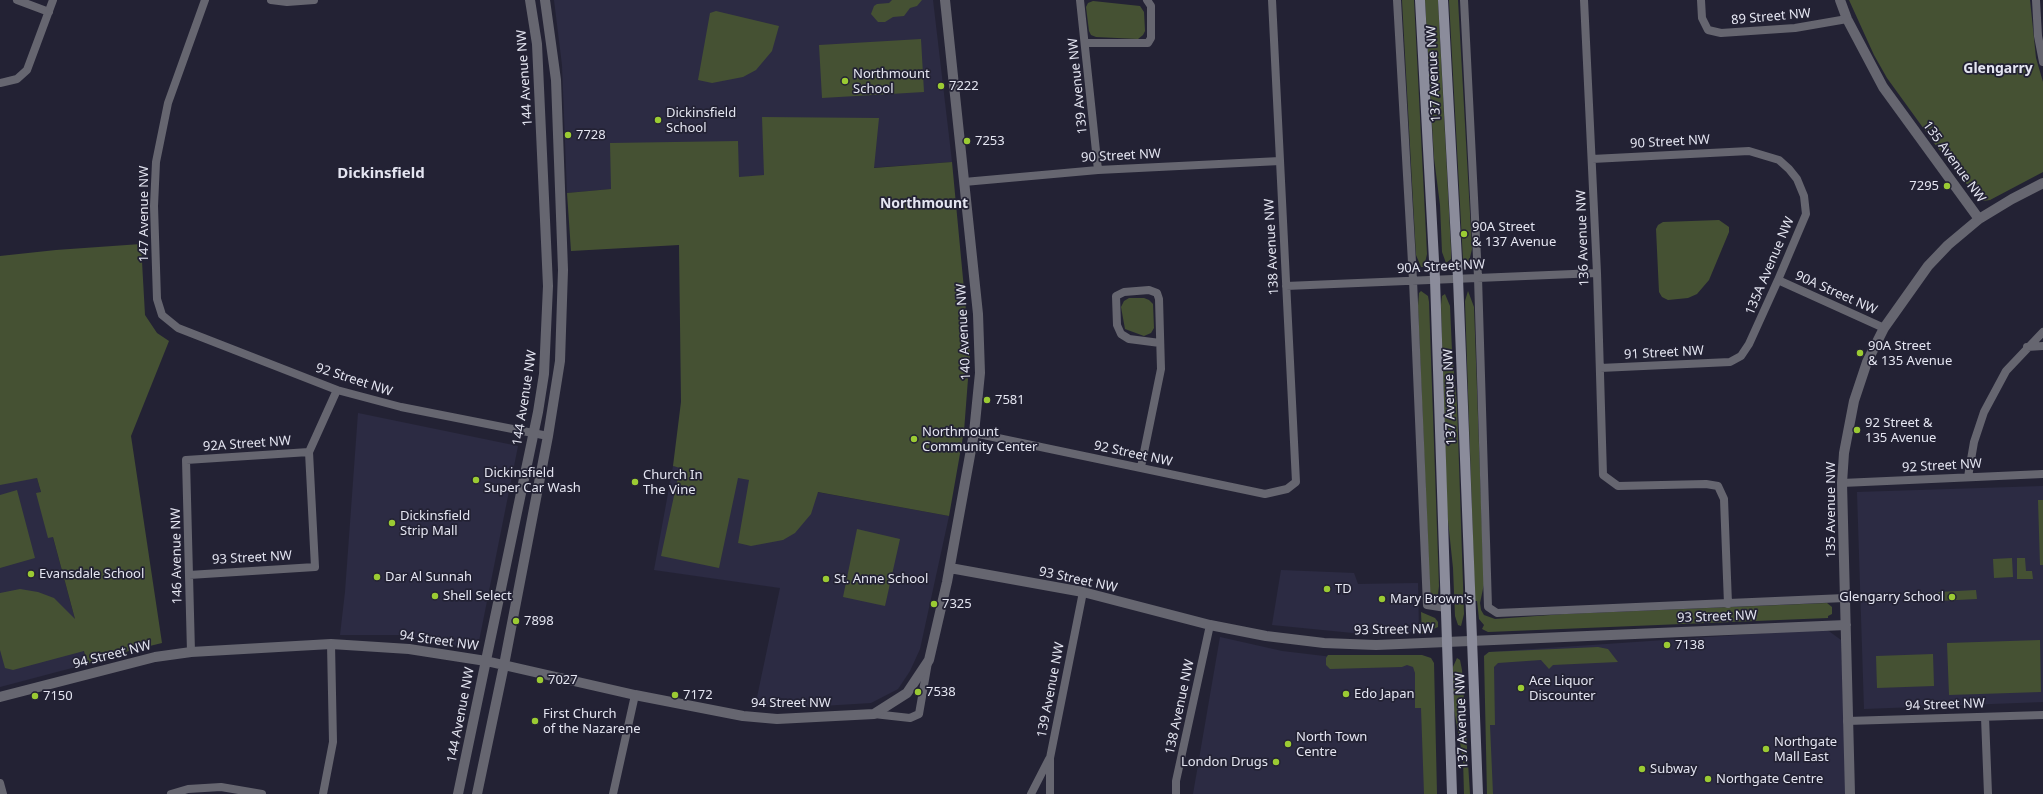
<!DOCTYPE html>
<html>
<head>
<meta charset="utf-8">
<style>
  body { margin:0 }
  canvas { display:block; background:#232234 }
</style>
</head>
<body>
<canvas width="2043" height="794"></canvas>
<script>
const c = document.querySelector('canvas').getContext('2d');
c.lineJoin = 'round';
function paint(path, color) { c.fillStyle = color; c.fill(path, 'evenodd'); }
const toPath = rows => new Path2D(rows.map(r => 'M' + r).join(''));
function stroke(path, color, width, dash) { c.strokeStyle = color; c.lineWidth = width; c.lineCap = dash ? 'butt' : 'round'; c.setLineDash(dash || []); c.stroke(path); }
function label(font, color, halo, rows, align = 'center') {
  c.font = font + ' "Noto Sans",sans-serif'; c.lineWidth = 3.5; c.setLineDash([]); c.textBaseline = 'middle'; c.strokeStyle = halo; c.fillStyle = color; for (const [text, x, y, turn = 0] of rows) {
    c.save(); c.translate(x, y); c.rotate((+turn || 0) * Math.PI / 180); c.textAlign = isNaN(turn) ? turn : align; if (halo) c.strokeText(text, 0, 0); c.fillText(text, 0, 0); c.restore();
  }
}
const built = toPath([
  [554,0,933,0,952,162,757,176,567,193,562,65],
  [358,413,518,446,478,646,469,649,405,635,340,635,345,592],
  [673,466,949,516,920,649,910,671,898,689,871,703,773,709,756,702,780,588,654,570],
  [37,478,87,664,0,687,0,483],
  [2043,486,2043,702,1864,709,1857,492],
  [1281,570,1354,573,1358,584,1418,583,1419,632,1353,633,1272,625],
  [1826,629,1841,640,1846,794,1490,794,1484,656,1489,652],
  [1220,637,1282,651,1341,658,1419,655,1436,794,1193,794]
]);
const green = toPath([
  [892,0,922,0,917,6,910,8,904,16,893,17,885,22,878,22,871,14,874,6,877,4,889,3],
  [1402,0,1414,0,1427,254,1424,267,1421,267,1416,255],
  [1425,0,1438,0,1451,250,1451,259,1446,263,1442,252,1440,205,1434,158],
  [1449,0,1458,0,1472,249,1468,266,1466,265,1463,260],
  [1849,0,2030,0,2036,58,2043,82,2043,172,1990,200,1983,201,1978,198,1937,147,1887,78,1874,55],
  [1093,1,1140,6,1144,12,1145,31,1143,35,1138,39,1096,37,1091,35,1089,31,1086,7,1088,3],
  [716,11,779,26,772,51,756,70,743,77,712,83,698,80,710,13],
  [921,39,924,92,822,98,819,45],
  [762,117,879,118,874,168,952,162,970,353,964,431,949,516,818,492,811,514,795,533,783,540,751,546,738,543,749,480,738,478,719,568,661,556,680,468,673,466,681,402,679,245,571,251,567,193,611,189,610,143,738,141,739,177,764,175],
  [1719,220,1729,227,1729,232,1709,280,1697,294,1688,298,1668,300,1662,297,1659,292,1656,229,1658,225,1663,222],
  [141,244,145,315,157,333,169,341,131,436,162,643,125,652,87,664,84,651,13,670,5,668,0,650,0,593,20,589,38,592,54,598,75,619,53,537,48,538,36,493,41,492,37,478,0,485,0,256,56,250],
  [1421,291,1428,296,1429,302,1439,586,1438,594,1435,599,1432,599,1430,596,1418,306,1419,293],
  [1468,291,1474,307,1484,584,1480,603,1481,610,1484,615,1495,619,1565,614,1827,603,1832,607,1832,614,1828,616,1828,618,1488,632,1482,629,1484,625,1479,619,1477,601,1475,601,1465,301],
  [1445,294,1450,306,1452,351,1457,405,1464,614,1461,626,1458,625,1455,616,1453,568,1447,511,1441,305,1442,296],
  [1129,298,1144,298,1149,300,1153,304,1154,328,1151,333,1144,336,1125,329,1121,307,1124,301],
  [17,490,35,558,0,568,0,495],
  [2038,500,2043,500,2043,565,2040,565],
  [857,529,900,539,885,606,843,597],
  [2012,558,2013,577,1994,578,1993,559],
  [2017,558,2025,558,2026,571,2032,571,2033,579,2017,579],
  [1976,590,1977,599,1938,601,1938,592],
  [1421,612,1435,618,1438,622,1438,627,1422,634],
  [2040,640,2041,692,1949,695,1947,643],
  [1598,647,1608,649,1618,662,1553,665,1549,669,1541,660,1498,663,1494,667,1495,725,1490,725,1493,794,1487,794,1484,656,1489,652],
  [1933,654,1934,686,1877,688,1876,656],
  [1328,655,1422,655,1431,658,1434,663,1437,794,1424,794,1421,708,1415,708,1415,673,1413,667,1407,665,1402,667,1330,669,1326,665,1326,658],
  [1457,658,1460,660,1462,670,1470,794,1464,794,1463,759,1454,710,1453,667]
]);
const minor = toPath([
  [17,0,49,12],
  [205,0,168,103,156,162,154,206,157,299,162,315,178,328,337,390,401,407,548,436],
  [271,0,287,2,314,0],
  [1080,0,1098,170],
  [1397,0,1413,280,1427,605,1446,608],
  [1464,0,1478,277,1488,607,1497,613,1845,598],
  [1584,0,1597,273,1603,475,1618,486,1706,484,1718,486,1724,499,1728,604],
  [1701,0,1702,18,1708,30,1721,33,1795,28,1847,19],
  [2036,0,2038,36,2043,62],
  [1086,43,1148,43,1151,38,1151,6,1147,0],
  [0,83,17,79,27,70,53,0],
  [1592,159,1749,151,1779,160,1789,169,1797,179,1804,196,1806,214,1778,280,1749,344,1741,356,1730,362,1600,368],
  [964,182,1098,170,1280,161],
  [1778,280,1884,328],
  [1286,286,1597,273],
  [2027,347,2043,346],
  [974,433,1265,494,1287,489,1296,482,1272,0],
  [1141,467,1161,369,1159,299,1157,293,1149,290,1124,292,1116,296,1117,325,1121,334,1129,339,1160,343],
  [1968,477,1974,442,1984,412,2006,371,2043,332],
  [1842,483,2043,474],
  [189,575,315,567,309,452,337,390],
  [191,652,186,460,309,452],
  [874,714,910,718,919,714,928,662],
  [1985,717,1988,794],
  [1847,721,2043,715],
  [0,783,3,794],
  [171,794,188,789,221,787,262,794],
  [323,794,333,742,331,644],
  [613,794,635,695],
  [1031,794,1049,759],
  [1050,794,1050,758,1083,592],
  [1176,794,1176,781,1210,625]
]);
const tertiary = toPath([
  [1840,0,1847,19,1883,87,1979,219],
  [950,568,1083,592,1210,625,1266,636,1324,643,1376,645,1846,625],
  [0,697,155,657,191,652,331,644,409,649,486,661,635,695,743,716,777,719,874,714,907,693,929,660,947,582,974,433,980,373,978,314,945,0],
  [458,794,538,412,544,374,548,286,537,44,530,0],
  [477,794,504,665,548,436,560,361,563,270,556,80,545,0],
  [1850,794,1842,483,1844,453,1854,401,1867,362,1884,328,1928,266,1948,245,1979,219,2012,199,2043,183]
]);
const secondary = toPath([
  [1420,0,1435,279,1452,794],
  [1443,0,1458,278,1478,794]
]);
const markers = [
  [845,81,4,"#9bcb33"],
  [941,86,4,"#9bcb33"],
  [658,120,4,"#9bcb33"],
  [568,135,4,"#9bcb33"],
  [967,141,4,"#9bcb33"],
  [1947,186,4,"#9bcb33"],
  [1464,234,4,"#9bcb33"],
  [1860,353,4,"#9bcb33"],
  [987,400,4,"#9bcb33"],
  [1857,430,4,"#9bcb33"],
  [914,439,4,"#9bcb33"],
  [476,480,4,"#9bcb33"],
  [635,482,4,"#9bcb33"],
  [392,523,4,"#9bcb33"],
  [31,574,4,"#9bcb33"],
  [377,577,4,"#9bcb33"],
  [826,579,4,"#9bcb33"],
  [1327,589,4,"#9bcb33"],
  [435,596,4,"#9bcb33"],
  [1952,597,4,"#9bcb33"],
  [1382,599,4,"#9bcb33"],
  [934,604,4,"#9bcb33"],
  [516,621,4,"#9bcb33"],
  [1667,645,4,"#9bcb33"],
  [540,680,4,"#9bcb33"],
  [1521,688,4,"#9bcb33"],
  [918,692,4,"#9bcb33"],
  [1346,694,4,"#9bcb33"],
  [675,695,4,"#9bcb33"],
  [35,696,4,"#9bcb33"],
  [535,721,4,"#9bcb33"],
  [1288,744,4,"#9bcb33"],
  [1766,749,4,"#9bcb33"],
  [1276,762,4,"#9bcb33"],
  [1642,769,4,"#9bcb33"],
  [1708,779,4,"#9bcb33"]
];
const streetNames = [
  ["89 Street NW",1771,17,-5],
  ["137 Avenue NW",1434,74,-93],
  ["144 Avenue NW",525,78,-94],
  ["139 Avenue NW",1078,86,-96],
  ["90 Street NW",1670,142,-3],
  ["90 Street NW",1121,156,-3],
  ["135 Avenue NW",1954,162,54],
  ["147 Avenue NW",144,214,-90],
  ["136 Avenue NW",1583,238,-92],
  ["138 Avenue NW",1272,247,-93],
  ["135A Avenue NW",1770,266,-67],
  ["90A Street NW",1441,267,-3],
  ["90A Street NW",1836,293,24],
  ["140 Avenue NW",964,332,-93],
  ["91 Street NW",1664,353,-3],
  ["92 Street NW",354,380,18],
  ["137 Avenue NW",1450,397,-92],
  ["144 Avenue NW",525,398,-81],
  ["92A Street NW",247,444,-4],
  ["92 Street NW",1133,454,12],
  ["92 Street NW",1942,466,-3],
  ["135 Avenue NW",1831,510,-90],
  ["146 Avenue NW",177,556,-91],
  ["93 Street NW",252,558,-3],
  ["93 Street NW",1078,580,12],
  ["93 Street NW",1717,617,-2],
  ["93 Street NW",1394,630,-1],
  ["94 Street NW",439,641,8],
  ["94 Street NW",112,655,-14],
  ["139 Avenue NW",1051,690,-79],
  ["94 Street NW",791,703],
  ["94 Street NW",1945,705,-2],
  ["138 Avenue NW",1180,707,-78],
  ["144 Avenue NW",461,715,-79],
  ["137 Avenue NW",1462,721,-92]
];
const poiNames = [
  ["Northmount",853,74],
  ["School",853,89],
  ["7222",949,86],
  ["Dickinsfield",666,113],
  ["School",666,128],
  ["7728",576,135],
  ["7253",975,141],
  ["7295",1939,186,"right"],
  ["90A Street",1472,227],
  ["& 137 Avenue",1472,242],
  ["90A Street",1868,346],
  ["& 135 Avenue",1868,361],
  ["7581",995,400],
  ["92 Street &",1865,423],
  ["135 Avenue",1865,438],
  ["Northmount",922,432],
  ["Community Center",922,447],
  ["Dickinsfield",484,473],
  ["Super Car Wash",484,488],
  ["Church In",643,475],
  ["The Vine",643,490],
  ["Dickinsfield",400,516],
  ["Strip Mall",400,531],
  ["Evansdale School",39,574],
  ["Dar Al Sunnah",385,577],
  ["St. Anne School",834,579],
  ["TD",1335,589],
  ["Shell Select",443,596],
  ["Glengarry School",1944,597,"right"],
  ["Mary Brown's",1390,599],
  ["7325",942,604],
  ["7898",524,621],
  ["7138",1675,645],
  ["7027",548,680],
  ["Ace Liquor",1529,681],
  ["Discounter",1529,696],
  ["7538",926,692],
  ["Edo Japan",1354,694],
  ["7172",683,695],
  ["7150",43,696],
  ["First Church",543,714],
  ["of the Nazarene",543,729],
  ["North Town",1296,737],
  ["Centre",1296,752],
  ["Northgate",1774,742],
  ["Mall East",1774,757],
  ["London Drugs",1268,762,"right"],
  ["Subway",1650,769],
  ["Northgate Centre",1716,779]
];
const neighbourhoodNames = [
  ["Glengarry",1998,69],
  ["Northmount",924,204]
];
const quarterNames = [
  ["Dickinsfield",381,174]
];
paint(built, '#2c2b43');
paint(green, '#455133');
stroke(minor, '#666670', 8);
stroke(tertiary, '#666670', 10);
stroke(secondary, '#8b8c9b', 10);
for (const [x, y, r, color] of markers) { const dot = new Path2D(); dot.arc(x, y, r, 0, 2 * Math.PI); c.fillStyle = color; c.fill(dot); stroke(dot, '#232234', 1.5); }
label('13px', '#e4e5f1', '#232234', streetNames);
label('13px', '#e4e5f1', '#232234', poiNames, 'left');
label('bold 14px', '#e4e5f1', '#232234', neighbourhoodNames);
label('bold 15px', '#e4e5f1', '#232234', quarterNames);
</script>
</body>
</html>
